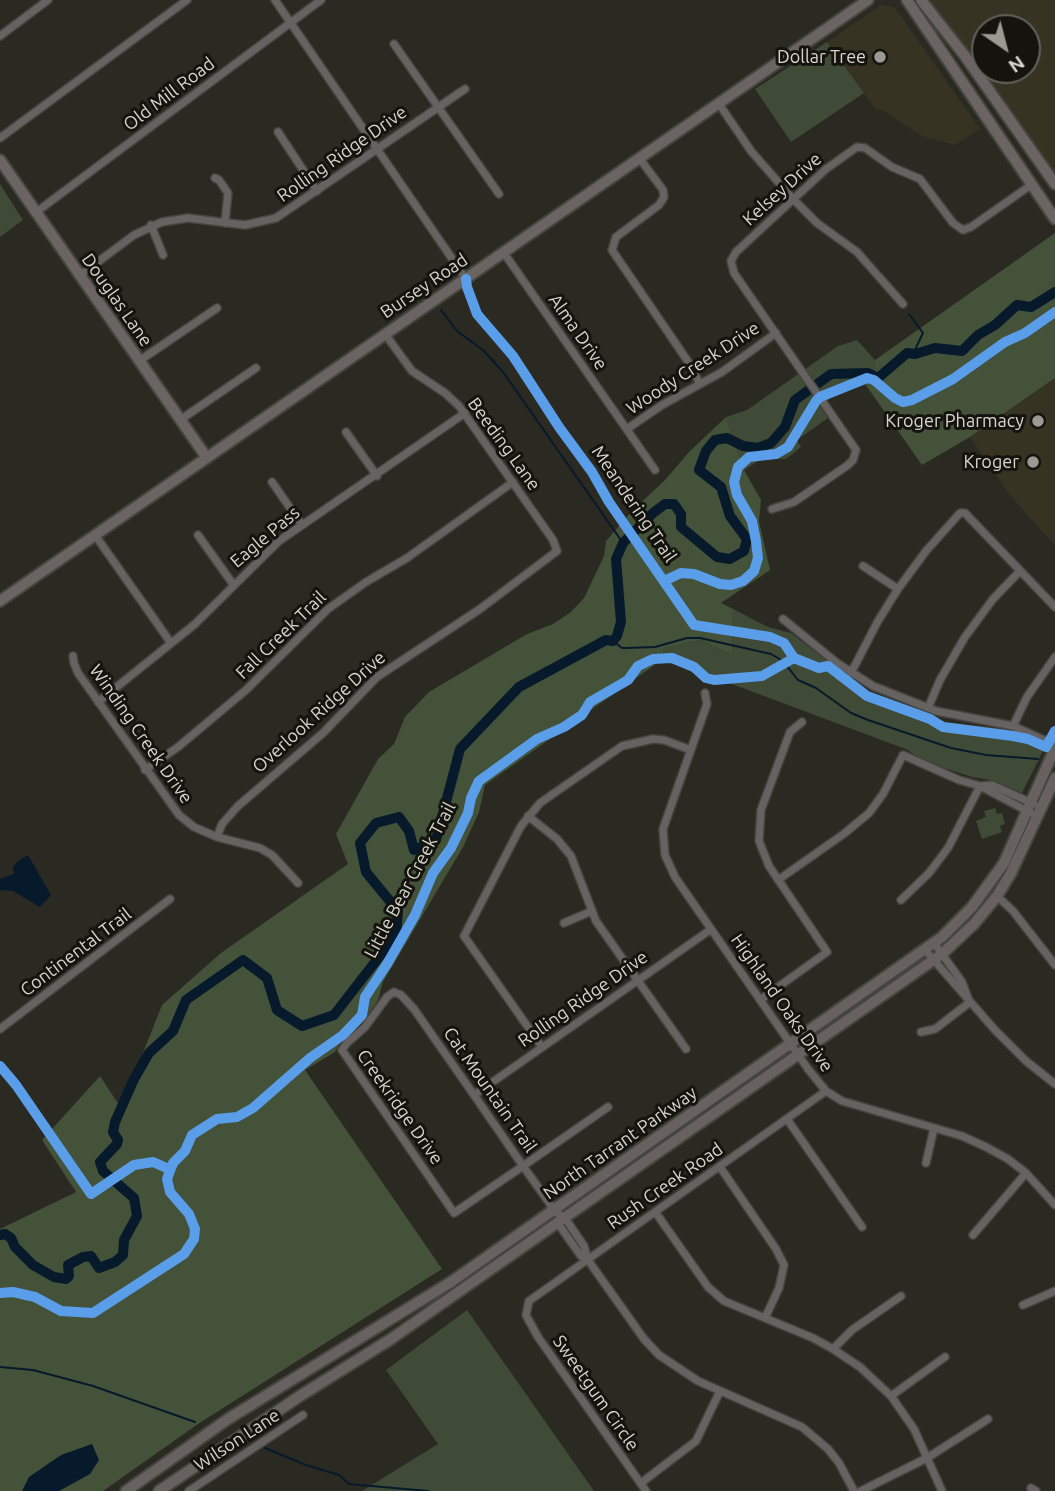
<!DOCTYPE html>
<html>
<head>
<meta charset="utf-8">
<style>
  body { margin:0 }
  #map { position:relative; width:1055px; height:1491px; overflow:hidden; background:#2a2922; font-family:Ubuntu,sans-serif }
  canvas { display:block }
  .north { position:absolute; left:971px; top:14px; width:70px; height:70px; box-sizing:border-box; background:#14130e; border:2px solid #62615b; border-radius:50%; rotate:145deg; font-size:19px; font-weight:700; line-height:28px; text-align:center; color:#d7d5ce }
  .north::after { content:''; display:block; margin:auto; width:24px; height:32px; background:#9a9992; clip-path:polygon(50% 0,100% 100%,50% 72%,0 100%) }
</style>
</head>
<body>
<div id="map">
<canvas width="1055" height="1491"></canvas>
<div class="north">N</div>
</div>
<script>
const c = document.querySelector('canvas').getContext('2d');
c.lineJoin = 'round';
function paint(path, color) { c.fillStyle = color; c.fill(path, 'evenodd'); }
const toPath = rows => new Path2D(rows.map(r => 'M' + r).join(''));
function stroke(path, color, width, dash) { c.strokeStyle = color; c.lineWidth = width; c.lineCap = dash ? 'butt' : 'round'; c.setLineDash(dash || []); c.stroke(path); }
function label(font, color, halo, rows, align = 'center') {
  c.font = font + ' Ubuntu,sans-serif'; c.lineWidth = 6; c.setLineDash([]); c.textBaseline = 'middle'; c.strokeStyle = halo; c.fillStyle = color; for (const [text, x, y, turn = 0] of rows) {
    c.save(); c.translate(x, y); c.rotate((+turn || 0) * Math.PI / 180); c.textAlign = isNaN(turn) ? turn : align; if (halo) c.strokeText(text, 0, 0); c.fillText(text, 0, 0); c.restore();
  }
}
const built = toPath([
  [924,0,1055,0,1055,178],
  [985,28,1027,28,1027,70,985,70],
  [881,5,893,7,901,16,980,129,955,145,922,136,880,109,877,111,827,42],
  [1055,378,1055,546,1009,494,970,437]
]);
const green = toPath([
  [827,42,864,93,791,142,755,89],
  [0,184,23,220,0,237],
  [857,340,875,360,875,367,865,384,829,398,819,405,828,418,797,440,801,447,786,459,761,459,744,470,726,417,747,410,838,346],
  [733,609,768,627,791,633,871,695,946,722,1013,730,1046,745,1022,793,991,780,972,777,941,767,914,755,908,750,732,684,704,680,686,668,663,659,664,648,701,640,732,655],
  [995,808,997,814,1002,813,1005,824,1000,826,1002,832,982,839,976,821,986,817,984,811],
  [467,1310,594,1491,362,1491,438,1444,386,1370]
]);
const forest = toPath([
  [1055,233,1055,378,970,437,922,465,865,384,875,367,875,360],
  [726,417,744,470,761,500,759,521,770,570,721,603,733,609,732,655,701,640,664,648,663,659,485,785,479,812,463,847,383,982,378,1000,362,1023,341,1041,335,1052,305,1070,442,1269,198,1424,103,1491,0,1491,0,1229,76,1192,42,1140,100,1076,121,1108,162,1005,221,953,348,864,336,834,378,759,394,744,405,717,429,692,527,634,553,624,571,612,584,598,604,556,606,541,631,512,665,480,689,452]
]);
const water = toPath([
  [28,855,51,895,40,907,13,891,0,890,0,879,14,874,13,867,18,861],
  [92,1444,99,1460,90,1474,59,1491,22,1491,29,1477,61,1455]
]);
const stream = toPath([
  [441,310,457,331,483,350,503,372,623,543],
  [909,314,923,333,913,354],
  [613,641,622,648,626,648,655,647,687,638,700,638,771,654,783,661,798,680,816,688,851,713,868,720,951,748,986,755,1038,759],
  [0,1367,33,1370,93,1386,195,1422],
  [265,1448,306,1465,339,1475,349,1484,428,1491]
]);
const river = toPath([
  [0,1235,5,1234,11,1238,15,1247,33,1265,54,1277,66,1279,69,1276,68,1265,83,1257,91,1256,99,1268,115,1262,123,1255,124,1240,137,1216,134,1198,103,1171,100,1162,117,1144,118,1140,113,1132,115,1122,134,1079,149,1053,173,1031,186,1000,243,960,267,978,277,1010,302,1026,334,1015,396,935,398,911,366,872,360,843,376,823,399,817,409,831,414,850,436,840,460,749,519,687,606,640,613,641,617,636,621,622,616,559,623,543,653,513,665,504,674,504,681,514,681,527,717,557,730,559,744,551,747,539,730,516,721,487,699,470,706,451,715,440,727,438,743,446,758,448,771,443,785,427,795,400,831,374,868,373,878,378,907,353,915,354,935,348,962,351,978,335,995,325,1017,305,1031,307,1055,292]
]);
const street = toPath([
  [275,0,466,279],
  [0,36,48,0],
  [394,44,499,194],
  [719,104,751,151,793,199,817,223,857,252,903,304],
  [278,132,317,191],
  [0,138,187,0],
  [640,159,663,190,664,197,659,205,616,237,612,250,689,363,700,384],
  [215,178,219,180,228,193,225,223],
  [35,213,321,0],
  [151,225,163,255],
  [504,253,655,470],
  [79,276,134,235,162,222,188,218,245,225,276,218,465,89],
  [139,361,217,308],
  [180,420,256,368],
  [627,429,662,405,722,372,776,333],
  [346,432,377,476],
  [272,482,302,525],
  [772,509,794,502,848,465,853,460,856,450,734,273,731,261,736,252,826,169,857,147,865,148,892,167,920,179,953,223,963,230,971,227,1031,185],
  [95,535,171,643],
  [198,535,233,584],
  [863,566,898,589],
  [783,619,837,663,873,686,936,711,1013,726,1055,745],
  [73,656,74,663,78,673,179,815,194,827,217,837,260,848,272,855,298,883],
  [851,673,878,621,898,589,926,551,960,513,965,513,1055,607],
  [705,693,707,704,663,829,665,855,675,877,808,1069,826,1091,842,1101,962,1136,986,1147,1008,1159,1026,1173,1055,1205],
  [98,702,195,624,279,541,465,413],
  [928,708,940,680,965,637,993,599,1020,571],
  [1013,726,1027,697,1055,657],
  [145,770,178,747,246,690,328,609,366,582,407,558,513,482],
  [980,786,992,785,1034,804],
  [528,816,557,839,571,856,596,921,686,1049],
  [217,837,222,824,238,806,323,733,377,677,480,609,557,551,553,540,459,406,445,393,412,371,385,334],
  [778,880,845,833,869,813,883,794,903,755,959,780,980,786,1031,813],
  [997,896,1013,911,1055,965],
  [901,900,929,873,948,848,980,786],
  [564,923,592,911],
  [934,943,962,982,968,998],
  [925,950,995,1030,1026,1061,1055,1084],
  [760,1000,827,952,769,866,759,841,761,810,790,732,802,722],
  [0,1029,170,899],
  [921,1032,935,1029,970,1002],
  [542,1047,464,936,521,826,540,803,622,746,653,739,664,740,691,750],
  [474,1095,710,930],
  [787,1119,862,1227],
  [926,1163,934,1128],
  [720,1167,776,1249,784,1265,779,1288,765,1318],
  [656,1213,708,1287,724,1301,813,1338,833,1349,860,1367,891,1396,914,1429,942,1491],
  [557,1222,581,1256,588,1260,644,1339,659,1355,698,1381,802,1427,828,1449,839,1463,854,1491],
  [973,1235,1026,1173],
  [588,1260,584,1246,565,1218,554,1211,548,1201,523,1166,474,1095,414,1009,401,995,394,992,387,997,365,1027,347,1043,342,1050,454,1213,523,1166,608,1107],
  [1023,1305,1055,1291],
  [833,1349,852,1330,901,1296],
  [891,1396,945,1357],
  [641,1483,696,1441,720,1391],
  [1031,1488,1036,1491],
  [189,1491,303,1415],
  [646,1491,538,1337,526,1315,529,1301,826,1091],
  [861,1491,927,1458,988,1419]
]);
const secondary = toPath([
  [907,0,1055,219],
  [921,0,965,56,1055,184],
  [0,160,207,458],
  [0,601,868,0]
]);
const primary = toPath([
  [126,1491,228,1419,451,1282,942,937,972,907,1004,863,1055,748],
  [159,1491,300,1396,391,1339,942,954,974,924,997,896,1011,873,1055,778]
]);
const cycleway = toPath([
  [466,279,467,287,477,314,513,356,559,427,592,472,609,502,694,625,770,637,784,643,794,658,819,668,828,666,867,696,930,719,943,727,1013,736,1028,739,1046,747,1055,731],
  [664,581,681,573,694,574,720,584,731,585,743,581,754,571,758,558,756,541,752,521,737,495,734,482,738,467,749,457,776,454,788,447,816,401,820,397,867,378,874,380,895,398,903,402,912,400,953,379,1005,342,1025,333,1055,312],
  [0,1066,16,1085,91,1194,134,1165,153,1162,169,1169],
  [0,1293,13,1292,35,1297,61,1311,93,1313,184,1254,194,1239,195,1229,189,1214,170,1192,167,1179,173,1163,185,1151,192,1135,217,1119,237,1117,253,1108,310,1058,343,1035,362,1015,365,997,387,964,415,915,433,873,451,848,468,813,471,798,479,781,537,739,564,727,582,715,590,702,628,680,638,666,653,659,672,658,694,667,706,678,714,680,762,676,794,658]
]);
const markers = [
  [880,57,7,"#9a9992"],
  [1038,421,7,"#9a9992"],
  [1033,462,7,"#9a9992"]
];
const poiNames = [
  ["Dollar Tree",866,57],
  ["Kroger Pharmacy",1024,421],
  ["Kroger",1019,462]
];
const streetNames = [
  ["Old Mill Road",169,94,-37],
  ["Rolling Ridge Drive",342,154,-35],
  ["Kelsey Drive",782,189,-42],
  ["Bursey Road",424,286,-34],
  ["Douglas Lane",117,300,55],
  ["Alma Drive",578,332,55],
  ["Woody Creek Drive",693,368,-33],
  ["Beeding Lane",504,444,54],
  ["Meandering Trail",634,504,56],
  ["Eagle Pass",265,537,-40],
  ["Fall Creek Trail",281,635,-44],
  ["Overlook Ridge Drive",319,712,-42],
  ["Winding Creek Drive",141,734,55],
  ["Little Bear Creek Trail",410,880,-62],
  ["Continental Trail",76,952,-37],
  ["Rolling Ridge Drive",583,999,-35],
  ["Highland Oaks Drive",782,1003,55],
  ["Cat Mountain Trail",490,1090,55],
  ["Creekridge Drive",400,1107,55],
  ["North Tarrant Parkway",620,1143,-35],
  ["Rush Creek Road",665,1186,-35],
  ["Sweetgum Circle",596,1393,55],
  ["Wilson Lane",237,1440,-33]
];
paint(built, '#363322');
paint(green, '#3f4b36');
paint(forest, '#435238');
paint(water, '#061a2c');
stroke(stream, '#061a2c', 2);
stroke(river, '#061a2c', 10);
stroke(street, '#45443e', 10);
stroke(secondary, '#45443e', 14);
stroke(primary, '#45443e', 14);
stroke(street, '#666261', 7);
stroke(secondary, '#6a6462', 10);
stroke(primary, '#67625f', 10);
stroke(cycleway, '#5a9eea', 10);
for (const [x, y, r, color] of markers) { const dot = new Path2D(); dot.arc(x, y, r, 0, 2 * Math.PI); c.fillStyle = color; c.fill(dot); stroke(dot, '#14130e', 2.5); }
label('18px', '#d7d5ce', '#14130e', poiNames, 'right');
label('18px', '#d7d5ce', '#14130e', streetNames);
</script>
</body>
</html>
